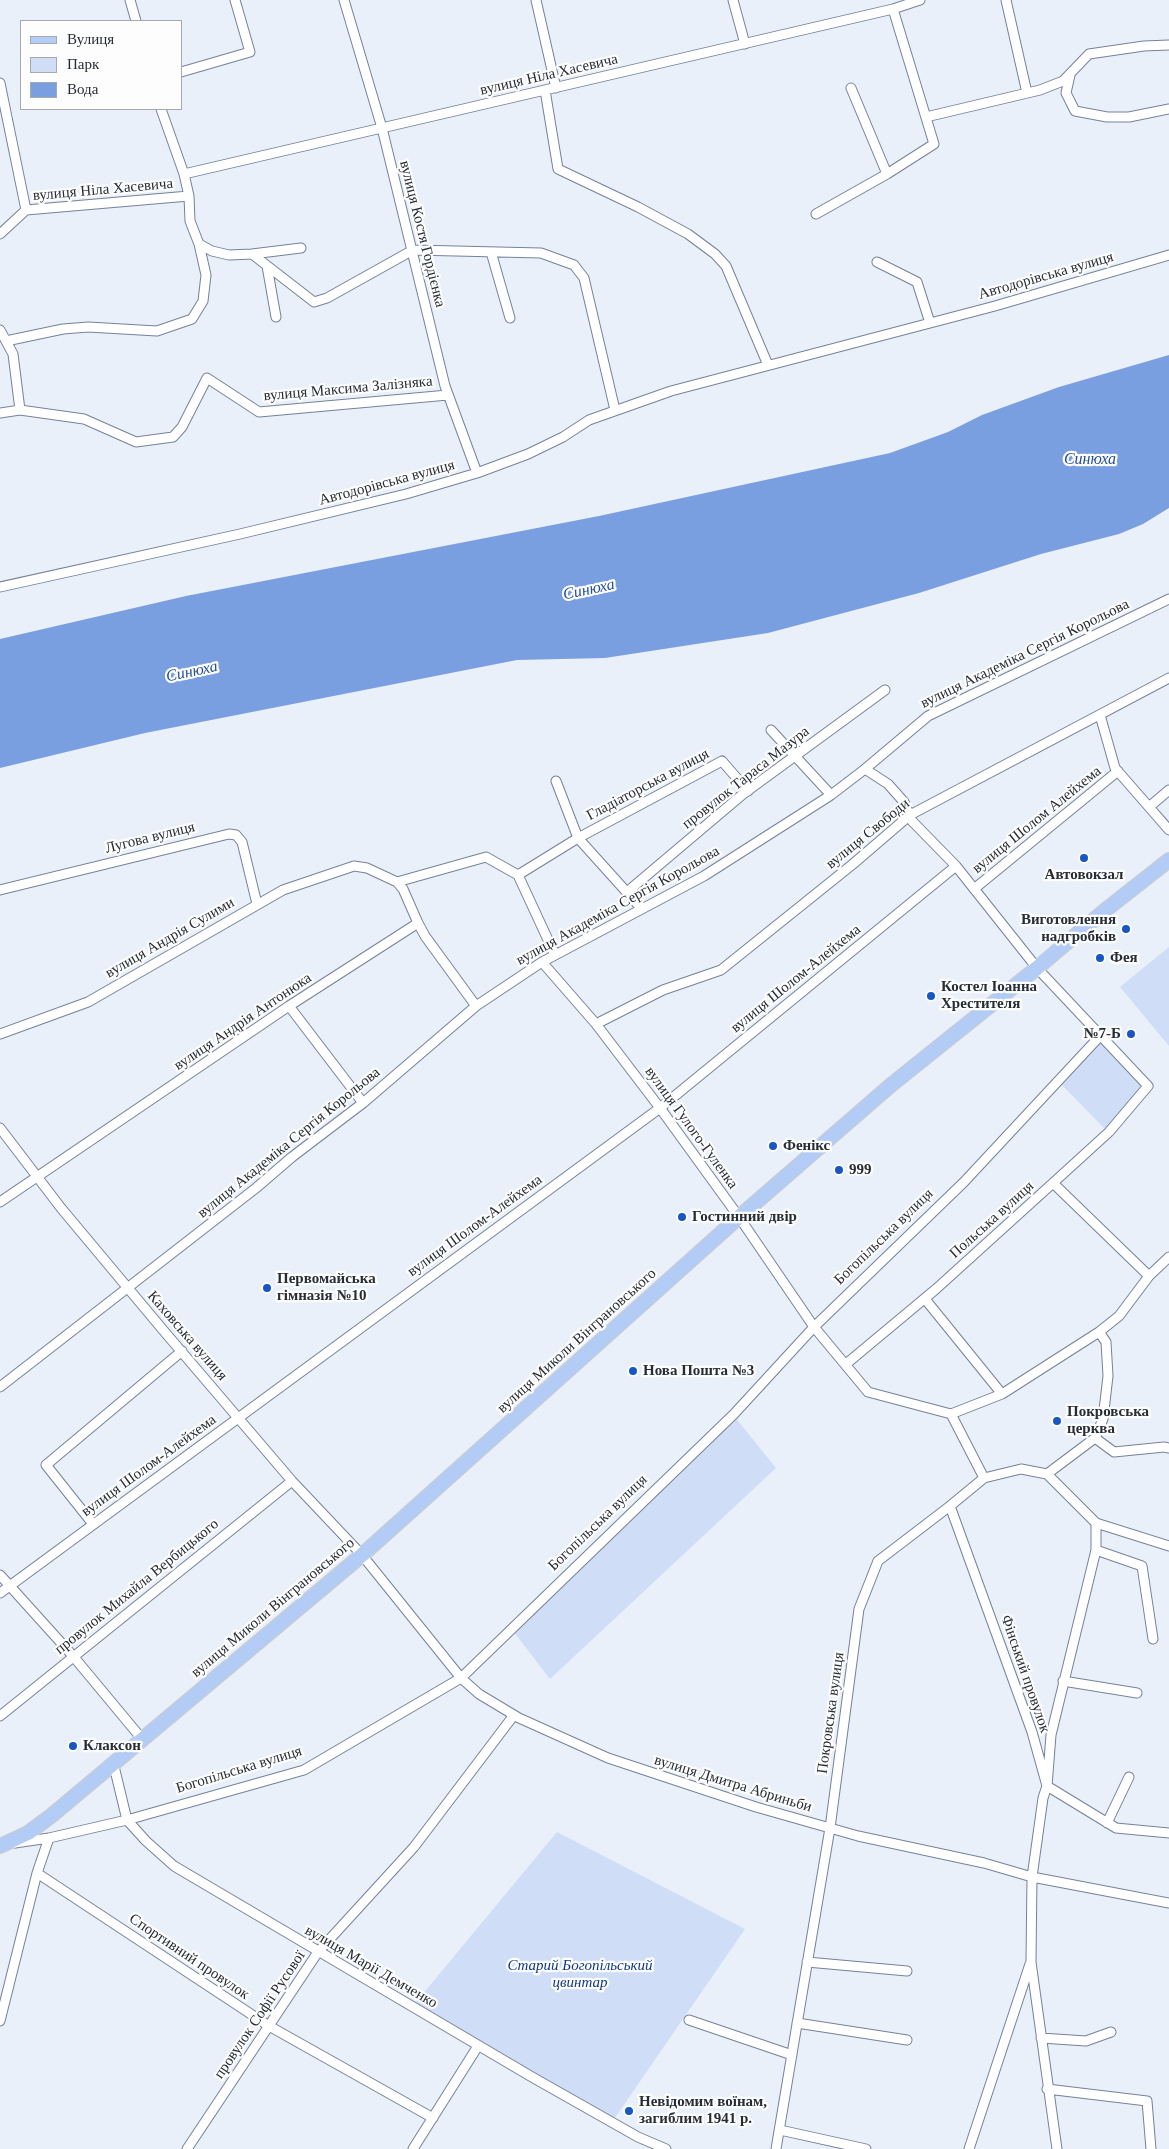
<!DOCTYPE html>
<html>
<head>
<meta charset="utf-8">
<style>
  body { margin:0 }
  #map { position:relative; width:1169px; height:2149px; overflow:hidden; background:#eaf0fa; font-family:"Times New Roman",serif }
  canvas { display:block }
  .legend { position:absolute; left:20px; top:20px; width:162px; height:90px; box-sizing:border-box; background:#fdfdfd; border:1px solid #a7aaad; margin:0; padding:6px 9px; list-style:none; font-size:15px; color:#272d36 }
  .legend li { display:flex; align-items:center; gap:10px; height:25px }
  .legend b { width:25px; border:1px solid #a7aaad }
</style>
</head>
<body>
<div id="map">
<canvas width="1169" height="2149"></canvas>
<ul class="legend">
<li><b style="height:6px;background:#b3ccf5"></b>Вулиця</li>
<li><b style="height:14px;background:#cfddf6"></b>Парк</li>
<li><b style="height:14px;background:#7a9fe0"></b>Вода</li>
</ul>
</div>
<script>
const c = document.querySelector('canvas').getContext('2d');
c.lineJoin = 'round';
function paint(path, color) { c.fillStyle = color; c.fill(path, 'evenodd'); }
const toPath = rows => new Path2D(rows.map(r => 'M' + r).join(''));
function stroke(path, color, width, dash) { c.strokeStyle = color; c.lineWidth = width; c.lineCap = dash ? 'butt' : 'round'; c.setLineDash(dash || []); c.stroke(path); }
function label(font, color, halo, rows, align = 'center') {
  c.font = font + ' "Times New Roman",serif'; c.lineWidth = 4.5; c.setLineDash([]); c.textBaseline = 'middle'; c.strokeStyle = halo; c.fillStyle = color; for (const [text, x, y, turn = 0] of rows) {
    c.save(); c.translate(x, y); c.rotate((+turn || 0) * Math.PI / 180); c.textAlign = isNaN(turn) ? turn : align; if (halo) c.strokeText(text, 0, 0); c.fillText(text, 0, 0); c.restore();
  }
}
const green = toPath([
  [1169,947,1169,1046,1120,987],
  [1100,1041,1145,1086,1107,1131,1060,1083],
  [734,1416,776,1468,550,1679,513,1631],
  [557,1832,745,1929,612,2122,412,2007]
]);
const water = toPath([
  [1169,355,1169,508,1143,524,1119,534,1041,554,919,593,768,633,605,658,517,660,145,733,0,768,0,639,186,596,599,516,890,453,948,432,982,415,1059,387]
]);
const street = toPath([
  [130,0,136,21],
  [344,0,382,128,445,386,477,473],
  [536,0,556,88],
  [733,0,745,44],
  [1006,0,1027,93],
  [181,72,250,52,235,0],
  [1070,75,1066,93,1075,111,1107,117,1129,117,1169,109],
  [0,83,26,210],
  [851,88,887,174],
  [545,90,558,169,638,207,688,234,715,254,726,266,768,365],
  [926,117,1040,90,1063,81,1089,54,1144,46,1169,45],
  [184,174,893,9,920,0],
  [816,214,887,174,934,144,893,9],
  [0,234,26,210,189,196],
  [199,244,212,251,229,255,252,254,314,302,327,298,413,250,541,253,574,265,584,278,615,410],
  [491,252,510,318],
  [252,254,301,248],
  [877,262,917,282,930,323],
  [267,266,276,317],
  [0,330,13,354,20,410],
  [6,341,63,329,88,327,157,331,192,319,203,301,206,275,199,244,190,221,189,196,184,174,161,109],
  [0,413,20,410,84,419,136,442,173,437,182,427,207,378,259,412,448,395],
  [0,587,240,534,406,494,477,473,528,454,563,437,589,420,671,391,995,306,1169,255],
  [1100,715,1115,768,1149,807,1169,790],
  [771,730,831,795],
  [556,781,578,838,641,908],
  [1149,807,1169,830],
  [518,875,578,838,722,761,748,791],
  [397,882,486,857,518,875,555,955],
  [974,889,1118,771],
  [0,890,229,834,236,835,242,842,257,904],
  [627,892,743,794,885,690],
  [542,962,596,1024,660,1108,739,1217,814,1327,868,1392,951,1414],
  [289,1006,363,1103],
  [596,1024,663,990,721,970,853,864,910,815,1169,678],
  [0,1034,88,1002,283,890,354,866,367,868,397,882,403,889,418,923,425,936,476,1006],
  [0,1128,61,1208,163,1330,292,1481,362,1555,461,1678,479,1694,519,1718,608,1758,756,1807,858,1836,984,1863,1032,1877,1169,1903],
  [1053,1183,1149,1276],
  [0,1202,289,1006,418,923],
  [925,1299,1002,1394],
  [846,1364,936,1289,1053,1183,1109,1132,1148,1086,1037,968,956,866,912,821,904,802,888,784,865,769],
  [0,1387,256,1188,292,1157,363,1103,476,1006,542,962,704,876,831,795,865,769,928,716,1169,599],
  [951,1414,1002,1394,1099,1332,1119,1316,1149,1276,1169,1257],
  [1095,1438,1114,1452,1164,1447,1169,1448],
  [1047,1474,1095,1438,1103,1419,1108,1376,1106,1342,1099,1332],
  [1047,1474,1096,1523,1169,1546],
  [984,1478,1021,1469,1047,1474],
  [950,1506,1032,1732,1047,1786,1116,1828,1169,1833],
  [93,1524,46,1465,182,1351],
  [1096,1550,1142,1566,1153,1639],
  [0,1575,73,1656,142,1739],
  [0,1593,660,1108,956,866],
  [1063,1681,1137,1693],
  [0,1716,292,1481],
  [113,1762,127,1820,146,1841,174,1866,532,2077,638,2137,666,2149],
  [1107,1823,1129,1777],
  [15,1843,49,1838,127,1820,304,1770,461,1678,734,1414,814,1327,964,1182,1100,1036],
  [37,1873,269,2026,433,2118],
  [807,1962,907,1971],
  [689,2020,792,2055],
  [0,2021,37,1873,49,1838],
  [797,2023,907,2040],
  [1041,2038,1086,2041,1111,2032],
  [1047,2089,1147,2101,1151,2149],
  [780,2130,866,2149],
  [187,2149,318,1952,414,1847,514,1715],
  [413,2149,478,2046],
  [776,2149,830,1828,859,1609,878,1561,950,1506,984,1478,951,1414],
  [969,2149,1030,1964],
  [1057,2149,1031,1962,1032,1877,1043,1798,1047,1786,1051,1735,1096,1550,1096,1523]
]);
const primary = toPath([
  [0,1846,28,1833,51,1816,362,1555,739,1217,891,1085,1037,968,1103,912,1169,860]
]);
const markers = [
  [1084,858,5,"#1856c2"],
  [1126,929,5,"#1856c2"],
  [1100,958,5,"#1856c2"],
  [931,996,5,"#1856c2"],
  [1131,1034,5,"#1856c2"],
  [773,1146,5,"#1856c2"],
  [839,1170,5,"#1856c2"],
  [682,1217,5,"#1856c2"],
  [267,1288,5,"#1856c2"],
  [633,1371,5,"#1856c2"],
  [1057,1421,5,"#1856c2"],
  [73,1746,5,"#1856c2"],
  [629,2111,5,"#1856c2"]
];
const streetNames = [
  ["вулиця Ніла Хасевича",549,75,-13],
  ["вулиця Ніла Хасевича",103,190,-5],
  ["вулиця Костя Гордієнка",422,234,76],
  ["Автодорівська вулиця",1046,276,-16],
  ["вулиця Максима Залізняка",348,389,-5],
  ["Автодорівська вулиця",387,483,-15],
  ["вулиця Академіка Сергія Корольова",1025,654,-26],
  ["провулок Тараса Мазура",746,778,-38],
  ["Гладіаторська вулиця",648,785,-28],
  ["вулиця Шолом Алейхема",1037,820,-39],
  ["вулиця Свободи",868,834,-39],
  ["Лугова вулиця",150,838,-14],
  ["вулиця Академіка Сергія Корольова",618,906,-29],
  ["вулиця Андрія Сулими",170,938,-30],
  ["вулиця Шолом-Алейхема",796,979,-39],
  ["вулиця Андрія Антонюка",243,1022,-34],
  ["вулиця Гулого-Гуленка",691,1128,54],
  ["вулиця Академіка Сергія Корольова",289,1143,-39],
  ["Польська вулиця",992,1220,-42],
  ["вулиця Шолом-Алейхема",475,1226,-36],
  ["Богопільська вулиця",884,1237,-44],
  ["Каховська вулиця",187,1336,49],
  ["вулиця Миколи Вінграновського",577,1341,-42],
  ["вулиця Шолом-Алейхема",149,1466,-36],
  ["Богопільська вулиця",598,1523,-44],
  ["провулок Михайла Вербицького",137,1587,-39],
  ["вулиця Миколи Вінграновського",273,1608,-40],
  ["Фінський провулок",1025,1674,71],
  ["Покровська вулиця",831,1713,-82],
  ["Богопільська вулиця",239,1770,-17],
  ["вулиця Дмитра Абриньби",733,1784,17],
  ["Спортивний провулок",189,1957,34],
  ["вулиця Марії Демченко",371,1967,30],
  ["провулок Софії Русової",260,2015,-56]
];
const poiNames = [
  ["Автовокзал",1084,875,"center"],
  ["Виготовлення",1116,920,"right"],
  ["надгробків",1116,937,"right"],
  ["Фея",1110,958],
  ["Костел Іоанна",941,987],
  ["Хрестителя",941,1004],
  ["№7-Б",1121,1034,"right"],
  ["Фенікс",783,1146],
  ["999",849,1170],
  ["Гостинний двір",692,1217],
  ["Первомайська",277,1279],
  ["гімназія №10",277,1296],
  ["Нова Пошта №3",643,1371],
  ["Покровська",1067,1412],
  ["церква",1067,1429],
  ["Клаксон",83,1746],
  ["Невідомим воїнам,",639,2102],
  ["загиблим 1941 р.",639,2119]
];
const parkNames = [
  ["Старий Богопільський",580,1966],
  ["цвинтар",580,1983]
];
const waterNames = [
  ["Синюха",1090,460],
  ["Синюха",589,590,-12],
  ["Синюха",192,672,-12]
];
paint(green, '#cfddf6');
paint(water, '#7a9fe0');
stroke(street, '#758299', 11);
stroke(primary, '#cbcdcf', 16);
stroke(street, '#fff', 9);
stroke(primary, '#b3ccf5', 14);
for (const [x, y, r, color] of markers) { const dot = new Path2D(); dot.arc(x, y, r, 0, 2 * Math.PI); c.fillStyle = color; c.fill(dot); stroke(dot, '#fdfdfd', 2); }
label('15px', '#272d36', '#fdfdfd', streetNames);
label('bold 15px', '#272d36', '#fdfdfd', poiNames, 'left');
label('italic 15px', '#0e3983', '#fdfdfd', parkNames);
label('italic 16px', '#234e9a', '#fdfdfd', waterNames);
</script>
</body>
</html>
